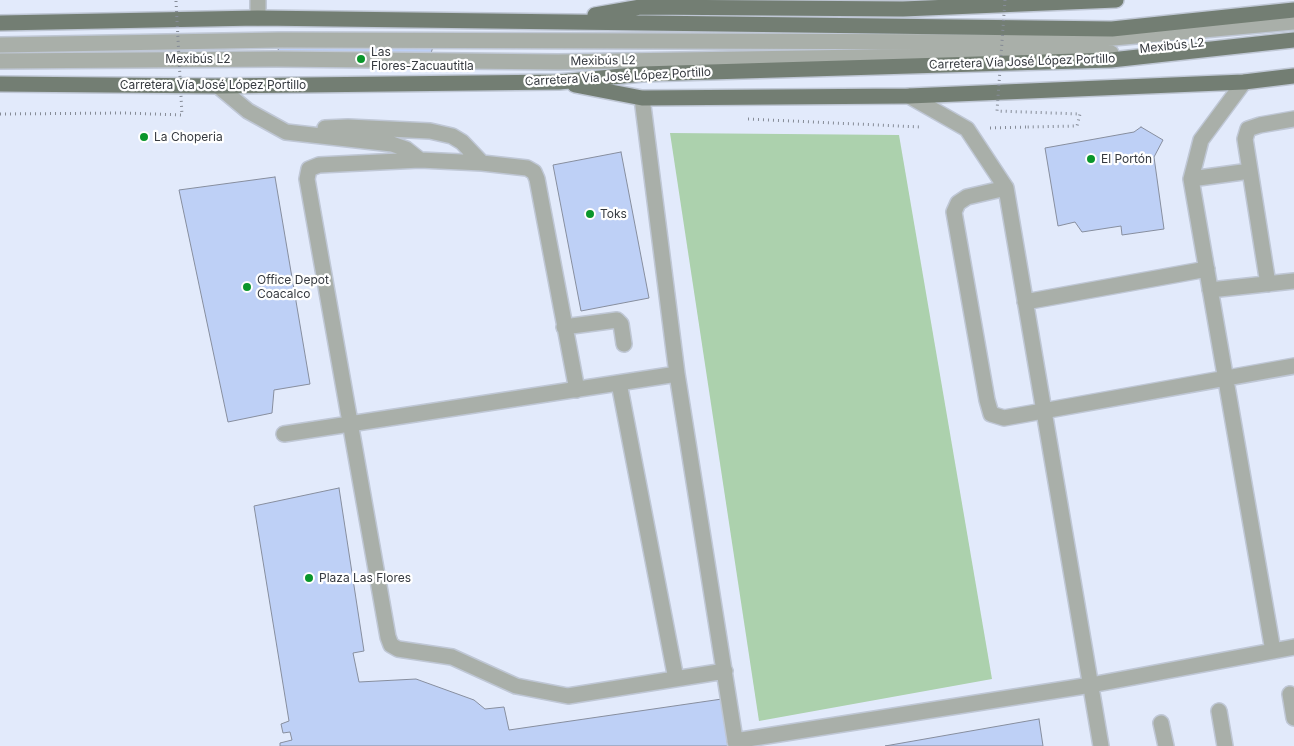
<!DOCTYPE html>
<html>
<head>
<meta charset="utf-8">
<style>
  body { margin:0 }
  canvas { display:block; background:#e2eafb }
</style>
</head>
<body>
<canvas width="1294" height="746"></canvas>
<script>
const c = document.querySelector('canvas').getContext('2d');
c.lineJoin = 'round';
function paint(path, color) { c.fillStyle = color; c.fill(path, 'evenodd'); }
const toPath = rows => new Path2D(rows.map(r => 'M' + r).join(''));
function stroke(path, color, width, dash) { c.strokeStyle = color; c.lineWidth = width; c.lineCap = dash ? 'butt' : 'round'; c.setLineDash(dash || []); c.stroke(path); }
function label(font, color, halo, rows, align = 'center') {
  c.font = font + ' Inter,sans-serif'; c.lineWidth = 4.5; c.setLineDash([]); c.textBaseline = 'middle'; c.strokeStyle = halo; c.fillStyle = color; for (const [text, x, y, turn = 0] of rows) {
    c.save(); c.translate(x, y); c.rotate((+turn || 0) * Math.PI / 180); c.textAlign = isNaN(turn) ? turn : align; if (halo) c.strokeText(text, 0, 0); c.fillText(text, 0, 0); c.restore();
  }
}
const green = toPath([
  [670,133,899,135,992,679,759,721]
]);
const building = toPath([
  [279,40,435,40,429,60,278,52,279,40],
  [1141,127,1163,140,1154,157,1164,229,1122,235,1121,226,1082,232,1075,222,1058,226,1045,148,1134,132,1141,127],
  [621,152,649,298,581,311,553,165,621,152],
  [275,177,310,384,274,390,272,413,228,422,179,190,275,177],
  [339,488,364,651,353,653,359,682,416,679,474,700,485,709,504,707,509,730,722,699,729,746,280,746,280,743,292,740,290,732,283,733,281,724,289,721,254,506,339,488],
  [1039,719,1043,746,885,746,1039,719]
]);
const path = toPath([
  [0,114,125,113,182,115],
  [748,119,921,127],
  [990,128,1027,127]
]);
const minor = toPath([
  [258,0,258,18],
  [0,45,279,40,1018,42,1113,38,1294,22],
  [0,61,276,59,558,62,1111,53],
  [1244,82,1201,140,1191,179,1273,651],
  [218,86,248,111,286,132,392,144,406,149,420,160],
  [909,96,967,129,1006,188,1101,746],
  [642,98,677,374,736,746],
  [325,128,348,127,430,131,452,136,462,142,482,163],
  [1191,179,1250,171],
  [1006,188,967,197,958,203,954,212,987,400,991,414,1004,418,1294,366],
  [1268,284,1245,139,1248,129,1260,125,1294,119],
  [1210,290,1294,281],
  [1025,302,1207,269],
  [564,327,617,320,621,324,624,344],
  [619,383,676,679],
  [577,390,537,179,534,172,527,168,482,163,420,160,319,165,309,169,307,179,388,637,391,645,398,649,452,657,516,686,568,696,725,671],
  [284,434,677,374],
  [1290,694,1294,718],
  [1219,711,1225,746],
  [1161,723,1166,746],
  [735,741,1091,685,1294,647]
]);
const major = toPath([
  [595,15,640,7,903,9,1116,0],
  [0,23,258,18,1112,29,1294,10],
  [0,84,218,86,559,82,643,74,1111,60,1294,40],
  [575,85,642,98,909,96,1244,82,1294,76]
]);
const pathBridge = toPath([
  [1005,0,997,111,1080,114,1077,126,1027,127],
  [176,1,182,115]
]);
const markers = [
  [361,59,5,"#0a962b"],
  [144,137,5,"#0a962b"],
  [1091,159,5,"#0a962b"],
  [590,214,5,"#0a962b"],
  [247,287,5,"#0a962b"],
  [309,578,5,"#0a962b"]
];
const streetNames = [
  ["Mexibús L2",1172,46,-6],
  ["Mexibús L2",198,59],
  ["Mexibús L2",603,61,-1],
  ["Carretera Vía José López Portillo",1022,62,-2],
  ["Carretera Vía José López Portillo",618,77,-3],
  ["Carretera Vía José López Portillo",213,85]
];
const poiNames = [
  ["Las",371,52],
  ["Flores-Zacuautitla",371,66],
  ["La Choperia",154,137],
  ["El Portón",1101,159],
  ["Toks",600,214],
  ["Office Depot",257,280],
  ["Coacalco",257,294],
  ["Plaza Las Flores",319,578]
];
paint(green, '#acd1ad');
paint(building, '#bed0f6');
stroke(building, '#878e9e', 1);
stroke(minor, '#bfc7d5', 18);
stroke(major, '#bfc7d5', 18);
stroke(path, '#858b96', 3, [1, 4]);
stroke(minor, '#a9afa9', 15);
stroke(major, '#737e73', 15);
stroke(pathBridge, '#858b96', 3, [1, 4]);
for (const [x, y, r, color] of markers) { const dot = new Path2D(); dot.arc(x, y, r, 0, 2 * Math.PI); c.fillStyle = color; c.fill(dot); stroke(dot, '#fff', 2); }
label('12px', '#35393f', '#fff', streetNames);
label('12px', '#35393f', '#fff', poiNames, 'left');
</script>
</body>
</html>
